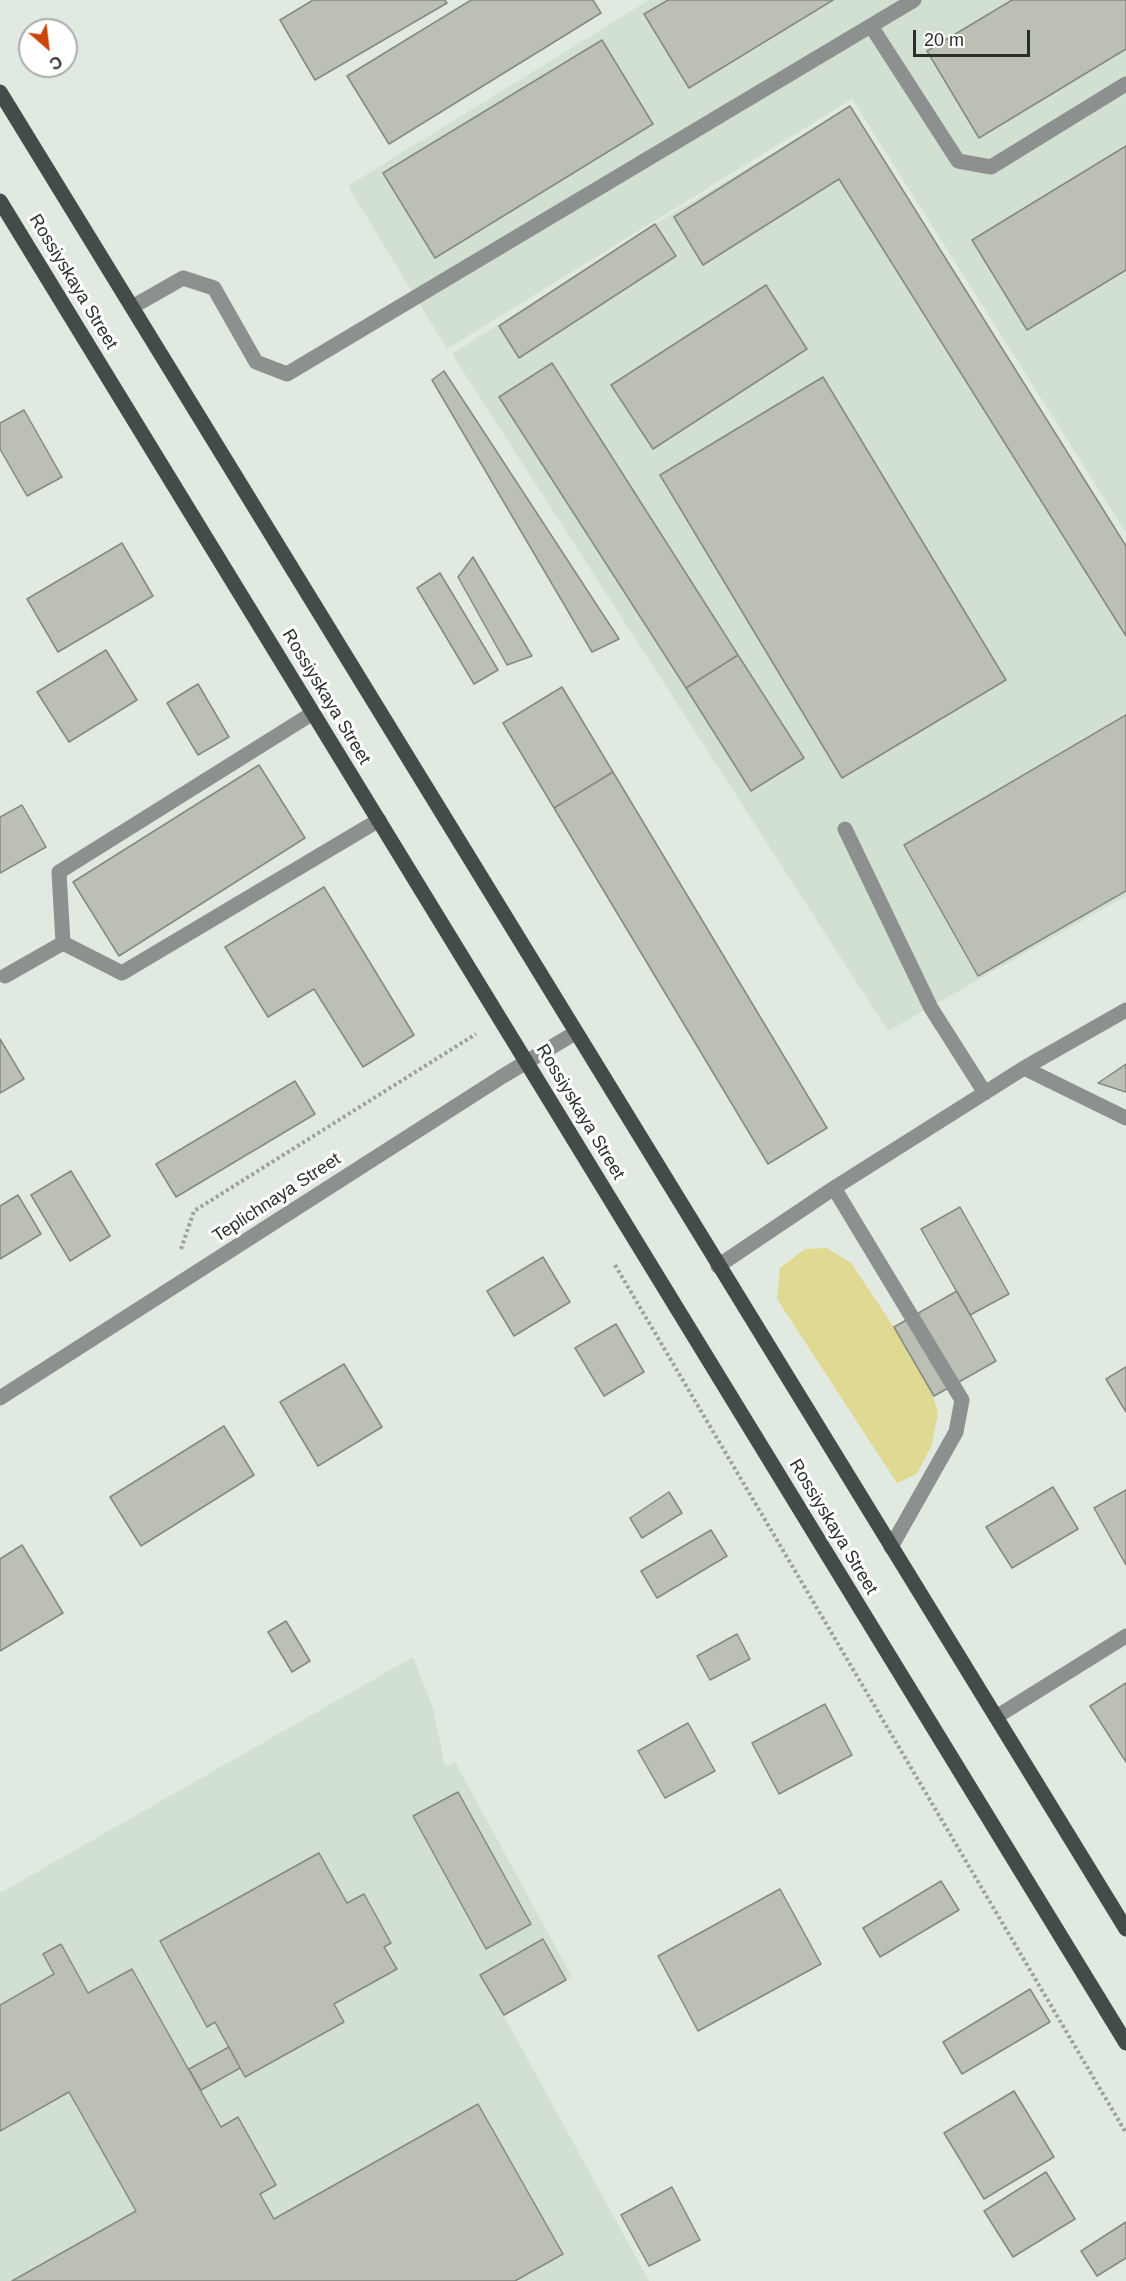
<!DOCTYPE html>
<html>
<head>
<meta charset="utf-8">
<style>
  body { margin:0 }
  #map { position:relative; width:1126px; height:2281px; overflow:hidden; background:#e1eae1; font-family:Helvetica,sans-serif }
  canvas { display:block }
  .north { position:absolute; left:18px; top:18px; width:60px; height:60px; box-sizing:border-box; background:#fff; border:2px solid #aaacaa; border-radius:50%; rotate:152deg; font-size:16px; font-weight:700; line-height:24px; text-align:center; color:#2b2f2b }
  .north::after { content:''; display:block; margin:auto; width:21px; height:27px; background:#cb450a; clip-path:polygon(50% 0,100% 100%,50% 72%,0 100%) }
  .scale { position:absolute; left:913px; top:30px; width:117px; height:27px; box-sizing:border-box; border:3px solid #2b2f2b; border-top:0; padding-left:8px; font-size:18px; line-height:21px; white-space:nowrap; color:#2b2f2b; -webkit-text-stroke:4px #fff; paint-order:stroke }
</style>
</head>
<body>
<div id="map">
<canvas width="1126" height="2281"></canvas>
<div class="north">С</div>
<div class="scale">20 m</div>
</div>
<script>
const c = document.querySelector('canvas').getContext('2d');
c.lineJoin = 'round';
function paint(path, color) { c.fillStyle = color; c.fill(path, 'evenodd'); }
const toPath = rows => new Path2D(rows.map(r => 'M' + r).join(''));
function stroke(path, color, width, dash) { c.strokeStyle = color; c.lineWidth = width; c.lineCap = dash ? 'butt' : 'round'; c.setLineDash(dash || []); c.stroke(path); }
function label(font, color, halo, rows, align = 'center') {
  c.font = font + ' Helvetica,sans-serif'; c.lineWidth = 6; c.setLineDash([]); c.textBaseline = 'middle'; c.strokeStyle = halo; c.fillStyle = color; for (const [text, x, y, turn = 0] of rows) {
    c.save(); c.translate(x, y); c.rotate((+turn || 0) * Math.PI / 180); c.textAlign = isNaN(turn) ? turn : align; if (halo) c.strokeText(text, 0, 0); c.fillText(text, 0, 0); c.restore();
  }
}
const built = toPath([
  [649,0,1126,0,1126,533,852,99,447,349,348,186],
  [850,106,1126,546,1126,896,888,1031,452,354,655,224],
  [413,1657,433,1708,445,1766,455,1762,572,1977,504,2016,649,2281,0,2281,0,1893]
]);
const green = toPath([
  [827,1248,851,1263,928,1378,938,1413,932,1445,917,1474,897,1483,777,1299,780,1268,805,1249]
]);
const building = toPath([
  [313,0,445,0,447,3,315,80,280,20,313,0],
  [471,0,593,0,601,13,389,144,347,76,471,0],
  [668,0,833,0,689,88,644,14,668,0],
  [1012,0,1126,0,1126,49,979,138,927,51,1012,0],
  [602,40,653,124,435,258,383,173,602,40],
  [850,106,1126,546,1126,636,839,179,703,265,674,217,850,106],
  [1126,146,1126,270,1027,330,972,240,1126,146],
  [655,224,676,256,519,358,499,326,655,224],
  [766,285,807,349,653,449,611,385,766,285],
  [552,363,738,655,686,688,499,397,552,363],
  [444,371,619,639,592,652,432,380,444,371],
  [823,377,1006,680,842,778,660,475,823,377],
  [24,410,62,477,27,496,0,449,0,423,24,410],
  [122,543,153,596,58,652,27,599,122,543],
  [473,557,532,656,507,665,458,577,473,557],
  [440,573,498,670,474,684,417,588,440,573],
  [106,650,137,700,69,742,37,692,106,650],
  [738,655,804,758,751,791,686,688,738,655],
  [198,684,229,737,198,755,167,703,198,684],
  [562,687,613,772,554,808,503,723,562,687],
  [1126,715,1126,891,978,976,904,845,1126,715],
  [259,765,305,838,119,956,73,882,259,765],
  [613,772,827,1128,768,1164,554,808,613,772],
  [22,805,46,847,0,873,0,817,22,805],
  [324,887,414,1035,363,1067,314,989,268,1017,225,947,324,887],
  [0,1039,24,1079,0,1093,0,1039],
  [1126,1064,1126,1092,1098,1083,1126,1064],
  [295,1081,315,1114,176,1197,156,1164,295,1081],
  [71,1171,110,1236,70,1261,31,1195,71,1171],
  [18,1195,41,1234,0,1259,0,1206,18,1195],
  [960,1207,1009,1294,970,1315,921,1229,960,1207],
  [543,1257,570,1302,514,1336,487,1291,543,1257],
  [957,1291,996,1361,934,1396,894,1327,957,1291],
  [616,1324,644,1372,604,1396,575,1348,616,1324],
  [344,1364,382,1427,318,1466,280,1402,344,1364],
  [1126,1367,1126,1412,1106,1379,1126,1367],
  [224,1426,254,1475,141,1546,110,1497,224,1426],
  [1053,1487,1078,1529,1012,1568,986,1527,1053,1487],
  [1126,1490,1126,1565,1094,1508,1126,1490],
  [669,1492,682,1513,642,1538,630,1518,669,1492],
  [711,1530,727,1556,657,1598,641,1571,711,1530],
  [22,1545,63,1613,0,1651,0,1559,22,1545],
  [286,1621,310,1661,292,1672,268,1632,286,1621],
  [737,1634,750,1659,710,1680,697,1656,737,1634],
  [1126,1683,1126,1762,1090,1706,1126,1683],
  [825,1704,852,1755,779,1794,752,1743,825,1704],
  [688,1723,715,1771,665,1798,638,1751,688,1723],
  [458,1792,531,1924,486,1949,413,1816,458,1792],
  [319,1853,347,1903,364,1894,391,1943,384,1947,397,1969,334,2004,344,2022,245,2077,215,2022,207,2027,160,1941,319,1853],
  [941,1881,959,1910,880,1957,863,1928,941,1881],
  [780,1889,821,1964,698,2031,658,1956,780,1889],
  [543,1939,566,1980,504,2015,480,1975,543,1939],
  [61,1944,88,1993,132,1969,221,2127,238,2117,276,2185,260,2194,274,2219,478,2104,563,2254,515,2281,12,2281,136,2211,69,2092,0,2131,0,2005,54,1974,43,1954,61,1944],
  [1030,1989,1050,2022,962,2074,943,2042,1030,1989],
  [229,2047,240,2068,201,2090,189,2069,229,2047],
  [1014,2091,1054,2157,984,2199,944,2133,1014,2091],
  [1046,2172,1075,2219,1013,2257,984,2211,1046,2172],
  [672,2187,700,2240,649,2266,621,2215,672,2187],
  [1126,2222,1126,2258,1097,2276,1081,2251,1126,2222]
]);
const path = toPath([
  [181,1249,194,1211,476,1034],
  [615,1265,1126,2133]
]);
const minor = toPath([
  [871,26,958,161,991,167,1126,84],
  [132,307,183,278,214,288,256,362,287,374,914,0],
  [845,829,931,1008,985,1093],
  [63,943,59,872,313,713],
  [5,976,63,943,122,973,379,820],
  [1024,1068,1126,1118],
  [834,1188,962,1400,956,1432,891,1547],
  [718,1266,834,1188,1024,1068,1126,1010],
  [0,1398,503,1076,575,1033],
  [996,1717,1126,1636]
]);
const major = toPath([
  [0,92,1126,1929],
  [0,201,1126,2043]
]);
const streetNames = [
  ["Rossiyskaya Street",73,282,59],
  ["Rossiyskaya Street",326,697,59],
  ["Rossiyskaya Street",580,1112,59],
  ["Teplichnaya Street",277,1198,-33],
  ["Rossiyskaya Street",833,1527,59]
];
paint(built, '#d2e0d2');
paint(green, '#e0d992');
paint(building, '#bbbfb4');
stroke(building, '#85897e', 1.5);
stroke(path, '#9aa29a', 4, [3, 3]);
stroke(minor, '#8c918f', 15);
stroke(major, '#434c48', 15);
label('18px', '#2b2f2b', '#fff', streetNames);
</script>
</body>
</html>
